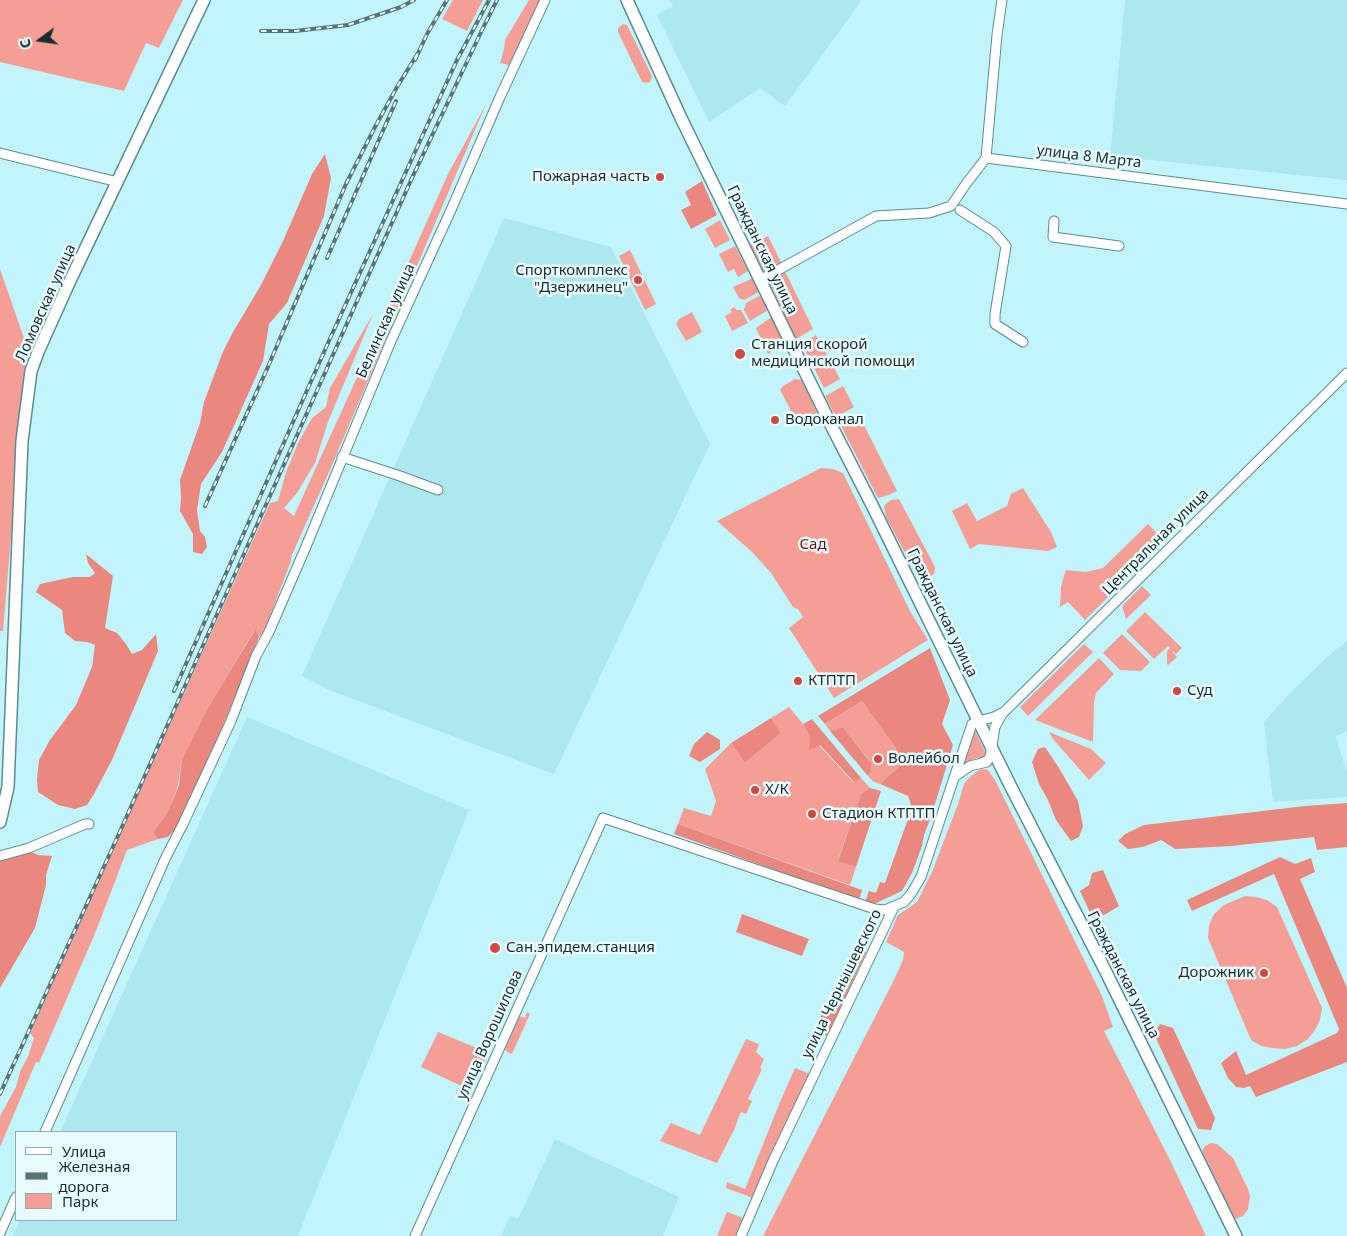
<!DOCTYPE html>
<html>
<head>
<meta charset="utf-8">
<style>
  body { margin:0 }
  #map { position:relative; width:1347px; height:1236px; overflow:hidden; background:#c2f5fb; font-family:"Noto Sans",sans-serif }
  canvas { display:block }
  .legend { position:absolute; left:15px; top:1131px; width:162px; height:90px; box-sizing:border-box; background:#e8fcfe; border:1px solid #96aaac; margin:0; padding:6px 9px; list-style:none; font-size:15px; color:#1a2e31 }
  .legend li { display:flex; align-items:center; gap:10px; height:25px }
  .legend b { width:25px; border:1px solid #96aaac }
  .north { position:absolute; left:15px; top:15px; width:50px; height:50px; -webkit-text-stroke:4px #e8fcfe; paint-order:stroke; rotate:256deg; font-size:14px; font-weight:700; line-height:20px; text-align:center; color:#1a2e31 }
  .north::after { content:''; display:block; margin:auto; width:18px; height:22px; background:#1a2e31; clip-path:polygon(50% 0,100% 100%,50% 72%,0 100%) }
</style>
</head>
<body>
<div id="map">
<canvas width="1347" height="1236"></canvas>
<ul class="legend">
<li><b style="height:6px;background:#fff"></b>Улица</li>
<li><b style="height:6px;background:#567579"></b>Железная дорога</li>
<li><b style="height:14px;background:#f49e95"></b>Парк</li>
</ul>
<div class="north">С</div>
</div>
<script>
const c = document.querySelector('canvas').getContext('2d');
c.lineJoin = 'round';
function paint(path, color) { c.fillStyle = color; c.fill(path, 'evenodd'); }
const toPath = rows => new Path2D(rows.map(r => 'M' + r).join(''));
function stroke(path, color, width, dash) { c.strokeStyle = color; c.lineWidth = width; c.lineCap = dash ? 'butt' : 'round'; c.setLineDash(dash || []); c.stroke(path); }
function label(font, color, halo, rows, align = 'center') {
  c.font = font + ' "Noto Sans",sans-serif'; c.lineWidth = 5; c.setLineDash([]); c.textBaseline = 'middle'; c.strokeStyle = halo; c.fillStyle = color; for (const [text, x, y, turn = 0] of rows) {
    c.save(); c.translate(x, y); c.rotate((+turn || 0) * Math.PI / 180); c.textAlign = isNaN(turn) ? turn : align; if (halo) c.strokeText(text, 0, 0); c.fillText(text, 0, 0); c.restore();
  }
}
const built = toPath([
  [670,0,862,0,785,106,760,88,709,122,657,15,673,6],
  [1125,0,1347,0,1347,180,1110,156],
  [504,218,611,247,710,444,554,774,329,690,302,676],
  [1347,641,1347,731,1336,736,1347,773,1347,797,1273,802,1264,722,1292,691,1334,651],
  [247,717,469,810,298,1236,13,1236,20,1220,176,1220,176,1132,60,1132],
  [555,1139,679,1197,663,1236,501,1236,510,1216,518,1219]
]);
const green = toPath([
  [0,0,183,0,159,48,146,43,124,91,0,62],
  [453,0,483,0,467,31,442,19],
  [529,0,541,0,509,65,500,63,504,49,505,40],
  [623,24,627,25,652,76,650,82,648,83,642,82,618,32,618,28],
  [486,104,329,472,291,557,291,561,264,632,259,637,254,631,206,711,182,759,178,785,173,800,167,813,153,832,158,839,127,850,96,931,39,1063,36,1062,0,1147,0,1116,16,1087,20,1072,29,1054,34,1038,30,1033,270,503,278,501,286,472,298,443,312,418,326,407,330,388,373,314,328,422,315,463,297,493,284,508,294,516,382,322,448,174],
  [720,220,730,240,715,248,705,229],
  [768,236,782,264,765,274,750,245],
  [735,246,748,271,738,277,734,269,728,272,719,254],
  [630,250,656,304,645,310,619,256],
  [0,269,27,347,3,631,0,631],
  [785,271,813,329,796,339,769,281],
  [753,278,759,292,744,300,739,298,733,287],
  [761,295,768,310,750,321,744,310,746,303],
  [734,307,737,310,741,310,748,323,732,331,725,316,732,312,730,310],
  [692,312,702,332,686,341,676,324,679,319],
  [773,316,786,344,768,354,756,328],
  [816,335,840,379,824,388,802,344],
  [795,379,802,380,817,413,815,419,803,426,799,426,780,390,783,386],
  [843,386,854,407,836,417,825,396],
  [858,413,897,491,889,495,878,498,840,424],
  [821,468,833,469,843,473,911,613,928,640,834,698,789,628,803,617,798,609,793,607,771,573,751,551,717,521],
  [1023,488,1051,532,1057,547,1048,551,979,544,970,549,952,511,967,503,977,521,1007,506,1011,494],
  [899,499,935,567,934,574,928,578,919,579,886,517,884,506,886,504,891,500],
  [1148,524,1164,541,1085,620,1068,602,1060,607,1061,587,1065,572,1066,570,1086,572,1103,568],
  [1142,586,1151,595,1126,619,1122,606],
  [1145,612,1182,648,1176,654,1171,650,1177,657,1168,665,1167,664,1167,651,1170,648,1168,646,1154,659,1126,631],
  [1122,634,1150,662,1141,671,1120,670,1103,653],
  [1084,644,1093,652,1028,716,1020,707],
  [1099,658,1114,674,1096,693,1094,702,1093,742,1035,720],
  [862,701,905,761,880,784,874,782,868,776,871,772,869,760,843,727,830,731,825,724],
  [789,707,803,724,810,738,819,745,853,782,861,778,870,788,861,794,838,860,856,867,850,885,678,824,684,808,711,816,716,801,705,769,731,743,745,763,781,733,771,718],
  [975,731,987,756,974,759,961,766],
  [1049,732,1091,749,1106,763,1089,780,1053,739],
  [982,769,988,770,995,780,1102,996,1113,1027,1104,1031,1170,1160,1206,1236,763,1236,893,982,903,960,904,952,886,942,898,915,917,902,932,872,958,804,964,784,969,778,976,772],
  [1245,896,1256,897,1267,900,1277,907,1322,1008,1320,1020,1315,1030,1308,1039,1297,1046,1285,1049,1272,1048,1261,1046,1251,1040,1208,938,1209,925,1214,914,1224,905],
  [527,1012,530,1014,512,1054,507,1052,504,1047,519,1016,525,1018],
  [438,1032,489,1053,472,1091,421,1067],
  [746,1039,759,1044,756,1052,764,1059,760,1068,762,1069,748,1099,752,1101,746,1114,741,1112,734,1130,717,1163,660,1141,671,1123,700,1135],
  [795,1068,810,1074,753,1198,726,1188,727,1182,745,1189,780,1102],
  [1211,1143,1217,1144,1233,1158,1248,1189,1250,1196,1248,1209,1243,1216,1235,1219,1202,1151,1205,1146],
  [727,1212,743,1218,735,1236,717,1236]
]);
const forest = toPath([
  [325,154,331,178,324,216,287,303,269,324,263,361,233,428,222,452,201,484,197,510,200,531,205,537,207,547,202,554,193,552,193,534,180,511,181,498,180,480,200,423,204,402,222,354,233,332,261,285,283,241,312,174],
  [702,181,717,215,691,229,681,210,691,205,685,192],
  [86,554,113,576,105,628,117,633,126,644,132,654,142,650,156,634,158,651,112,760,94,794,87,805,75,809,58,805,38,792,37,779,39,760,50,740,76,705,92,667,95,645,87,642,75,641,65,633,62,610,36,592,40,584,73,577,90,577,95,573,88,563],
  [255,630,259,637,211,755,188,801,179,825,168,837,158,839,153,832,167,813,173,800,179,785,182,759,206,711],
  [930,648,950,700,942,724,953,745,931,817,924,835,922,846,912,873,902,891,874,904,865,902,869,891,876,893,880,882,885,883,912,808,908,796,880,784,905,761,862,701,825,724,818,716],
  [771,718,781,733,745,763,731,743],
  [812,719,861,778,854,782,820,745,809,750,810,738,803,724],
  [843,727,871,763,871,772,868,776,830,731],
  [707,732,720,740,720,749,700,762,689,756,694,744],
  [1045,747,1059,768,1078,801,1083,826,1079,837,1071,841,1056,820,1048,800,1039,784,1032,762,1038,749],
  [870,788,881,791,856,867,838,861,861,794],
  [1347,803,1347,847,1317,850,1314,837,1231,846,1175,849,1161,840,1143,847,1128,849,1118,841,1125,834,1144,825,1305,806],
  [678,824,862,890,859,900,674,834],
  [27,851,39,855,52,856,46,875,46,885,35,928,0,988,0,858],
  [1280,857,1295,864,1311,858,1315,872,1300,879,1347,988,1347,1062,1256,1097,1250,1086,1244,1088,1236,1087,1228,1078,1221,1063,1236,1051,1246,1075,1337,1033,1339,1029,1274,874,1192,911,1187,900],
  [1103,870,1119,906,1106,914,1093,919,1080,891,1089,885,1092,873],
  [742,914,809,939,802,956,736,932],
  [855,946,866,952,827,1036,814,1030],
  [1160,1024,1173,1028,1215,1118,1211,1130,1198,1129,1154,1034]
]);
const minor = toPath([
  [1002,0,997,35,986,158,1347,204],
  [0,153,118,182],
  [960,210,994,232,1006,246,995,314,995,324,1023,342],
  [1054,221,1053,237,1119,246],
  [760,280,876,216,929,213,951,206,966,184,986,158],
  [342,457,400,476,438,490],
  [983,762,987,761,990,757,995,727,1002,714],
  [954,777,970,766,987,762],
  [0,856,29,848,85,824,89,824],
  [45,1132,166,857,183,824,231,721,256,656,269,632,305,549,391,341,451,210,500,97,545,0],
  [0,1233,16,1197],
  [415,1236,603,818,875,909,885,910,904,902,911,894,921,877,972,724,978,721,994,717,1004,712,1347,373],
  [741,1236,773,1161,894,907]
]);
const major = toPath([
  [627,0,681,118,830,423,873,507,1010,785,1105,970,1236,1236],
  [0,822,8,787,22,441,31,371,38,352,68,285,204,0]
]);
const rail = toPath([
  [261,31,295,31,348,25,401,7,414,0],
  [415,60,427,34,447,0],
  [327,258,396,101],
  [205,506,267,369,346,184,375,127,397,87,418,53],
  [174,691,328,343,415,152,457,60,489,0],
  [0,1094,117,838,412,178,482,30,497,0]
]);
const markers = [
  [660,177,5,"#d54642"],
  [638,280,5,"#d54642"],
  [740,354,6,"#d54642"],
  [775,420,5,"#d54642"],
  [798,681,5,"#d54642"],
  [1177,691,5,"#d54642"],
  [878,759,5,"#d54642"],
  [755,790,5,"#d54642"],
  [812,814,5,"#d54642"],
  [495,948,6,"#d54642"],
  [1264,973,5,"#d54642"]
];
const streetNames = [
  ["улица 8 Марта",1089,157,7],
  ["Гражданская улица",762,250,64],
  ["Ломовская улица",46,303,-66],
  ["Белинская улица",386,321,-66],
  ["Центральная улица",1156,542,-45],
  ["Гражданская улица",942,613,64],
  ["Гражданская улица",1123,975,63],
  ["улица Чернышевского",842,984,-64],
  ["улица Ворошилова",490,1035,-66]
];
const poiNames = [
  ["Пожарная часть",650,177,"right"],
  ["Спорткомплекс",628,271,"right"],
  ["\"Дзержинец\"",628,288,"right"],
  ["Станция скорой",751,345],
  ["медицинской помощи",751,362],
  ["Водоканал",785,420],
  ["КТПТП",808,681],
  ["Суд",1187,691],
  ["Волейбол",888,759],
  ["Х/К",765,790],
  ["Стадион КТПТП",822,814],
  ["Сан.эпидем.станция",506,948],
  ["Дорожник",1254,973,"right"]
];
const parkNames = [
  ["Сад",813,545]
];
paint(built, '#ade8ef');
paint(green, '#f49e95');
paint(forest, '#ea887f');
stroke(minor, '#5c8c92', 11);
stroke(major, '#5c8c92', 14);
stroke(minor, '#fff', 9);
stroke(major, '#fff', 11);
stroke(rail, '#567579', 4);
stroke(rail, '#e8fcfe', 2, [5.5]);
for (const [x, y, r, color] of markers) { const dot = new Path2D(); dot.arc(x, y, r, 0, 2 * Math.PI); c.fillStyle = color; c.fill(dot); stroke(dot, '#e8fcfe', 2); }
label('15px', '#1a2e31', '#e8fcfe', streetNames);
label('15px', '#1a2e31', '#e8fcfe', poiNames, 'left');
label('15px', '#6d1616', '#e8fcfe', parkNames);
</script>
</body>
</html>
